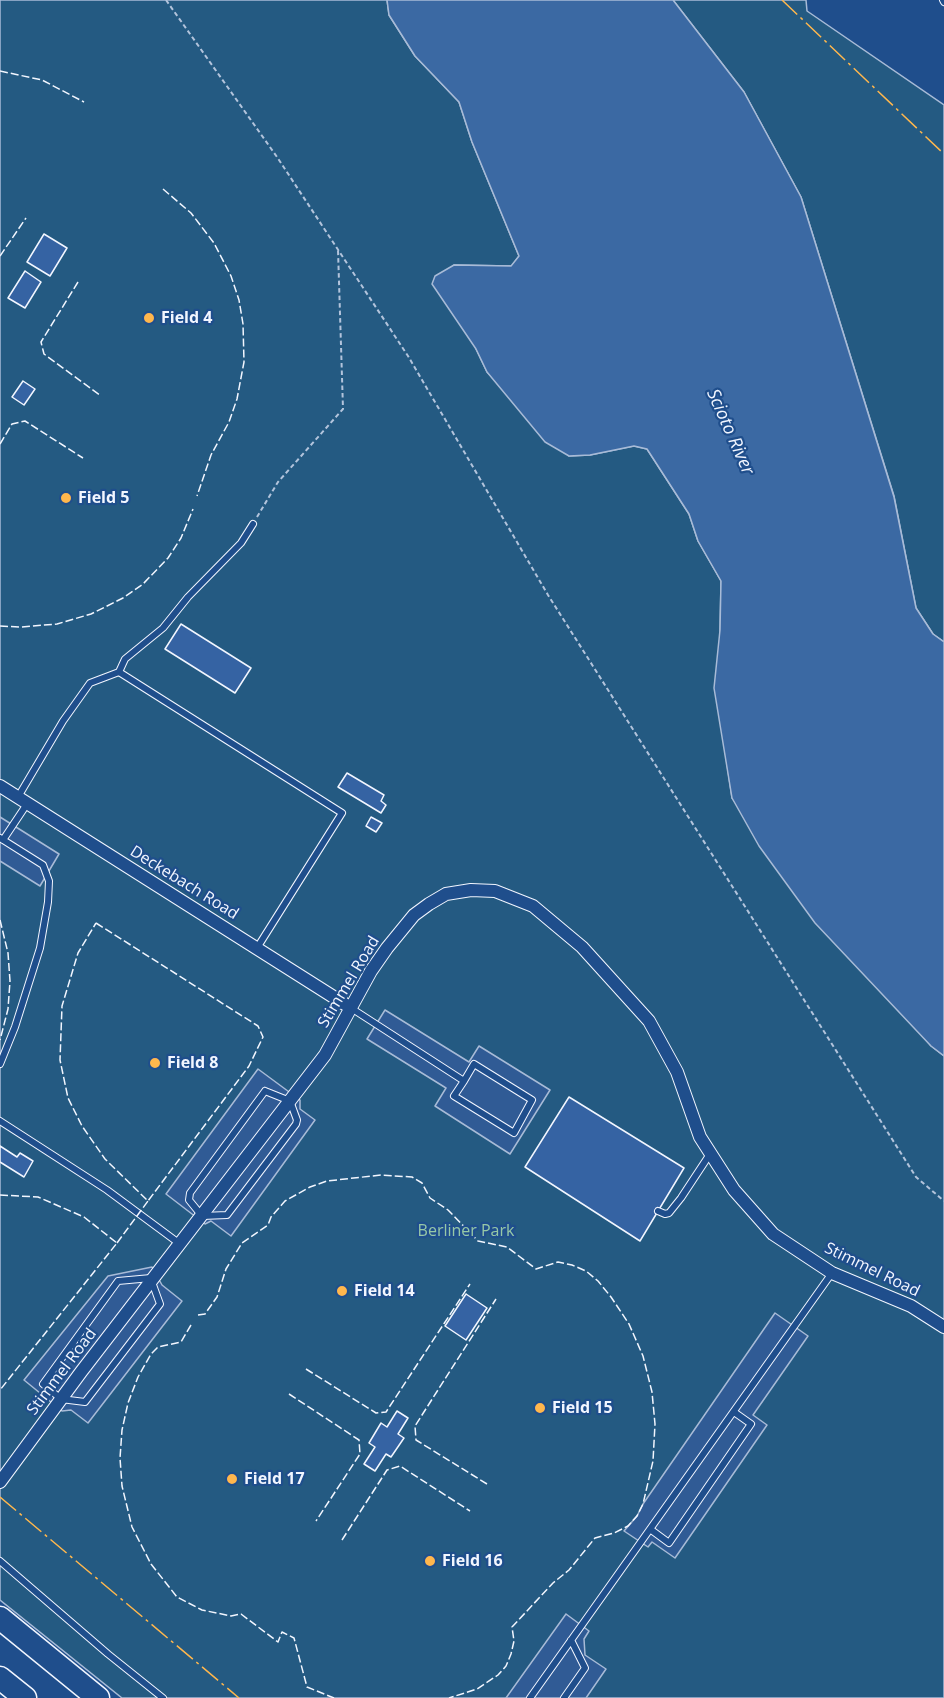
<!DOCTYPE html>
<html>
<head>
<meta charset="utf-8">
<style>
  body { margin:0 }
  canvas { display:block; background:#1f4e8c }
</style>
</head>
<body>
<canvas width="944" height="1698"></canvas>
<script>
const c = document.querySelector('canvas').getContext('2d');
c.lineJoin = 'round';
function paint(path, color) { c.fillStyle = color; c.fill(path, 'evenodd'); }
const toPath = rows => new Path2D(rows.map(r => 'M' + r).join(''));
function stroke(path, color, width, dash) { c.strokeStyle = color; c.lineWidth = width; c.lineCap = dash ? 'butt' : 'round'; c.setLineDash(dash || []); c.stroke(path); }
function label(font, color, halo, rows, align = 'center') {
  c.font = font + ' "Open Sans",sans-serif'; c.lineWidth = 4.5; c.setLineDash([]); c.textBaseline = 'middle'; c.strokeStyle = halo; c.fillStyle = color; for (const [text, x, y, turn = 0] of rows) {
    c.save(); c.translate(x, y); c.rotate((+turn || 0) * Math.PI / 180); c.textAlign = isNaN(turn) ? turn : align; if (halo) c.strokeText(text, 0, 0); c.fillText(text, 0, 0); c.restore();
  }
}
const green = toPath([
  [0,0,387,0,389,15,415,56,459,102,472,142,519,256,512,266,454,265,476,349,487,372,569,456,590,455,634,446,647,449,689,514,698,541,721,581,720,630,724,744,732,798,931,1046,944,1056,944,1698,122,1698,0,1600,0,0],
  [673,0,806,0,807,11,944,105,944,642,933,634,916,608,894,496,801,197,744,92,673,0]
]);
const parking = toPath([
  [0,817,59,854,40,886,0,861,0,817],
  [385,1010,469,1062,479,1046,550,1090,510,1154,435,1106,446,1088,367,1039,385,1010],
  [258,1069,300,1100,300,1109,315,1120,231,1236,211,1221,205,1224,166,1194,258,1069],
  [152,1267,162,1285,182,1301,88,1423,71,1410,62,1411,24,1380,108,1276,152,1267],
  [775,1313,808,1336,753,1415,767,1425,675,1558,652,1542,648,1547,624,1531,637,1516,643,1504,775,1313],
  [566,1614,589,1631,584,1639,585,1655,606,1669,586,1698,506,1698,566,1614]
]);
const water = toPath([
  [387,0,673,0,744,92,801,197,894,497,916,608,933,634,944,642,944,1056,931,1046,815,923,759,846,732,798,714,688,720,630,721,581,698,541,689,514,647,449,634,446,590,455,569,456,545,442,487,372,476,349,432,284,435,276,454,265,511,266,519,256,472,142,459,102,415,56,389,15,387,0]
]);
const building = toPath([
  [44,234,67,248,50,276,27,262,44,234],
  [25,271,41,282,25,308,8,298,25,271],
  [23,381,35,389,24,405,12,397,23,381],
  [181,624,251,668,235,693,165,649,181,624],
  [347,773,384,795,381,801,386,805,381,813,338,787,347,773],
  [371,817,382,823,376,832,366,826,371,817],
  [569,1097,684,1168,640,1241,525,1167,569,1097],
  [0,1146,17,1157,20,1153,33,1161,24,1177,0,1162,0,1146],
  [466,1294,487,1308,466,1340,445,1326,466,1294],
  [397,1411,408,1418,398,1434,404,1438,391,1457,386,1454,375,1471,364,1464,375,1447,369,1443,381,1423,387,1427,397,1411]
]);
const path = toPath([
  [166,0,277,157,408,356,548,595,916,1177,944,1201],
  [257,517,278,482,343,409,338,250]
]);
const lane = toPath([
  [943,0,944,2],
  [119,672,125,659,163,628,188,597,241,543,253,524],
  [18,797,63,721,90,683,119,672,342,813,257,948],
  [0,838,43,865,49,881,48,902,40,948,15,1027,0,1064],
  [3,840,27,804],
  [351,1008,464,1081,454,1096,514,1133,532,1100,474,1064,464,1081],
  [265,1091,290,1101,297,1120,296,1124,227,1215,202,1216,189,1200,190,1193,265,1091],
  [0,1121,107,1190,180,1244],
  [658,1211,665,1214,669,1213,681,1198,710,1154],
  [151,1278,118,1281,43,1384,61,1399,85,1402,160,1304,152,1282],
  [650,1529,669,1543,751,1424,734,1412],
  [0,1561,108,1654,163,1698],
  [530,1698,832,1273],
  [564,1698,585,1668,571,1640]
]);
const street = toPath([
  [0,786,351,1008],
  [0,1482,81,1372,325,1055,371,971,387,948,414,915,429,904,446,894,471,890,495,891,533,906,582,947,649,1021,677,1072,700,1137,734,1190,773,1234,832,1273,911,1306,944,1327]
]);
const highway = toPath([
  [0,1618,98,1698],
  [0,1678,25,1698]
]);
const fence = toPath([
  [0,71,42,80,84,102],
  [163,189,191,213,214,243,231,276,239,300,243,324,244,362,237,399,229,422,211,455,197,496],
  [0,256,26,218],
  [78,282,41,342,44,354,101,396],
  [0,444,12,424,25,421,83,458],
  [0,626,21,627,57,624,91,614,123,598,143,584,168,558,181,538,193,509],
  [0,920,8,953,10,981,8,1009,0,1040],
  [96,923,258,1026,263,1037,249,1066,148,1201,105,1159,82,1126,68,1098,60,1060,62,1006,78,953,96,923],
  [0,1195,38,1197,84,1217,117,1243,0,1390],
  [117,1243,148,1201],
  [198,1315,205,1314,217,1297,226,1269,242,1243,268,1225,271,1217,285,1201,310,1187,327,1181,381,1175,412,1177,422,1183,430,1198,448,1210,478,1241,507,1247,536,1269,558,1262,572,1265,586,1271,598,1281,611,1297,629,1324,643,1356,652,1392,655,1424,653,1461,643,1504,637,1516,628,1526,614,1533,595,1538,569,1570,553,1583,512,1627,514,1641,511,1654,506,1666,498,1675,477,1689,449,1698],
  [191,1325,181,1342,158,1347,151,1354,138,1377,128,1403,122,1430,120,1458,122,1486,132,1527,151,1564,177,1597,202,1610,231,1616,241,1614,278,1642,282,1632,294,1638,307,1687,334,1698],
  [306,1369,376,1413,386,1412,470,1284],
  [289,1394,359,1440,360,1454,316,1521],
  [487,1484,416,1440,415,1426,496,1299],
  [342,1540,387,1470,400,1466,470,1511]
]);
const power = toPath([
  [782,0,944,154],
  [0,1497,239,1698]
]);
const markers = [
  [149,318,6,"#ffb74d"],
  [66,498,6,"#ffb74d"],
  [155,1063,6,"#ffb74d"],
  [342,1291,6,"#ffb74d"],
  [540,1408,6,"#ffb74d"],
  [232,1479,6,"#ffb74d"],
  [430,1561,6,"#ffb74d"]
];
const poiNames = [
  ["Field 4",161,318],
  ["Field 5",78,498],
  ["Field 8",167,1063],
  ["Field 14",354,1291],
  ["Field 15",552,1408],
  ["Field 17",244,1479],
  ["Field 16",442,1561]
];
const streetNames = [
  ["Deckebach Road",184,883,32],
  ["Stimmel Road",349,982,-59],
  ["Stimmel Road",872,1270,26],
  ["Stimmel Road",62,1372,-53]
];
const parkNames = [
  ["Berliner Park",466,1231]
];
const waterNames = [
  ["Scioto River",730,432,66]
];
paint(green, '#245a82');
stroke(green, '#a8bbd7', 1.5);
paint(parking, '#305b95');
stroke(parking, '#a8bbd7', 1.5);
paint(water, '#3b69a3');
stroke(water, '#a8bbd7', 1.5);
paint(building, '#3563a3');
stroke(building, '#f2f6ff', 1.5);
stroke(lane, '#f2f6ff', 8);
stroke(street, '#f2f6ff', 14);
stroke(highway, '#f2f6ff', 25);
stroke(path, '#b3c4dc', 2, [4.5, 3]);
stroke(lane, '#1f4e8c', 6);
stroke(street, '#1f4e8c', 12);
stroke(highway, '#1f4e8c', 22);
stroke(fence, '#f2f6ff', 1.5, [8, 3]);
stroke(power, '#ffb74d', 1.5, [21, 4.5, 3, 4.5]);
for (const [x, y, r, color] of markers) { const dot = new Path2D(); dot.arc(x, y, r, 0, 2 * Math.PI); c.fillStyle = color; c.fill(dot); stroke(dot, '#1f4e8c', 2); }
label('bold 16px', '#f2f6ff', '#1f4e8c', poiNames, 'left');
label('16px', '#f2f6ff', '#1f4e8c', streetNames);
label('16px', '#97c8a6', '#1f4e8c', parkNames);
label('italic 18px', '#f2f6ff', '#1f4e8c', waterNames);
</script>
</body>
</html>
